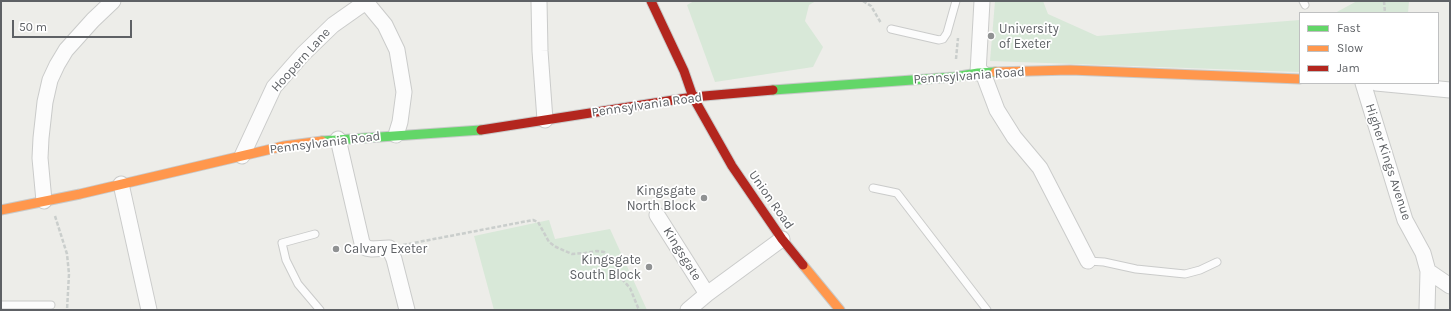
<!DOCTYPE html>
<html>
<head>
<meta charset="utf-8">
<style>
  body { margin:0 }
  #map { position:relative; width:1451px; height:311px; overflow:hidden; background:#edede9; font-family:Karla,sans-serif }
  canvas { display:block }
  .frame { position:absolute; inset:0; border:2px solid #5e6165; pointer-events:none }
  .legend { position:absolute; left:1299px; top:12px; width:140px; height:72px; box-sizing:border-box; background:#fff; border:1px solid #bfc0c1; margin:0; padding:5px 7px; list-style:none; font-size:12px; color:#5e6165 }
  .legend li { display:flex; align-items:center; gap:8px; height:20px }
  .legend b { width:20px; border:1px solid #bfc0c1 }
  .scale { position:absolute; left:12px; top:20px; width:120px; height:18px; box-sizing:border-box; border:2px solid #5e6165; border-top:0; padding-left:5px; font-size:12px; line-height:14px; white-space:nowrap; color:#5e6165; -webkit-text-stroke:3px #fff; paint-order:stroke }
</style>
</head>
<body>
<div id="map">
<canvas width="1451" height="311"></canvas>
<div class="frame"></div>
<ul class="legend">
<li><b style="height:5px;background:#63d668"></b>Fast</li>
<li><b style="height:5px;background:#ff974d"></b>Slow</li>
<li><b style="height:5px;background:#b3261e"></b>Jam</li>
</ul>
<div class="scale">50 m</div>
</div>
<script>
const c = document.querySelector('canvas').getContext('2d');
c.lineJoin = 'round';
function paint(path, color) { c.fillStyle = color; c.fill(path, 'evenodd'); }
const toPath = rows => new Path2D(rows.map(r => 'M' + r).join(''));
function stroke(path, color, width, dash) { c.strokeStyle = color; c.lineWidth = width; c.lineCap = dash ? 'butt' : 'round'; c.setLineDash(dash || []); c.stroke(path); }
function label(font, color, halo, rows, align = 'center') {
  c.font = font + ' Karla,sans-serif'; c.lineWidth = 3.5; c.setLineDash([]); c.textBaseline = 'middle'; c.strokeStyle = halo; c.fillStyle = color; for (const [text, x, y, turn = 0] of rows) {
    c.save(); c.translate(x, y); c.rotate((+turn || 0) * Math.PI / 180); c.textAlign = isNaN(turn) ? turn : align; if (halo) c.strokeText(text, 0, 0); c.fillText(text, 0, 0); c.restore();
  }
}
const green = toPath([
  [694,1,816,1,809,5,805,21,823,47,813,67,715,82,687,5],
  [995,1,1043,1,1048,14,1097,36,1300,20,1300,72,990,61],
  [1357,1,1409,1,1408,13,1335,13],
  [549,220,555,239,610,229,647,310,494,310,474,236]
]);
const path = toPath([
  [863,1,871,6,881,23],
  [1384,1,1385,13],
  [956,59,958,38],
  [55,216,67,254,69,274,67,310],
  [403,245,533,220,538,222,549,242,556,247,572,254,585,253,597,251,604,252,610,257,614,262,620,277,630,288,639,310]
]);
const lane = toPath([
  [1303,1,1305,5],
  [891,29,939,40,943,39,947,33,956,1],
  [873,188,897,193,987,310],
  [315,234,282,243,286,260,298,284,320,310],
  [1088,261,1104,262,1136,269,1185,274,1200,270,1217,262],
  [1,305,51,305]
]);
const street = toPath([
  [539,1,540,51,545,120],
  [366,2,385,25,397,50,404,92,400,122,396,135],
  [978,73,982,1],
  [983,73,997,110,1014,137,1040,168,1088,261],
  [1363,83,1405,220,1423,253,1428,271,1427,310],
  [1376,83,1450,90],
  [338,139,362,243,366,248,372,249,389,248,394,259,407,310],
  [242,156,274,87,303,54,333,25,367,1],
  [121,184,149,310],
  [44,201,40,158,41,138,45,102,50,80,57,65,66,50,93,20,113,1],
  [657,215,707,294],
  [1428,271,1450,286],
  [688,310,707,294,782,239]
]);
const fast = toPath([
  [773,90,954,77,978,73,995,72],
  [322,141,481,130]
]);
const slow = toPath([
  [995,72,1070,70,1300,79],
  [1,210,80,194,284,146,322,141],
  [803,265,840,310]
]);
const jam = toPath([
  [651,1,684,71,693,97,732,166,782,239,803,265],
  [481,130,693,97,773,90]
]);
const markers = [
  [991,36,4,"#909293"],
  [704,198,4,"#909293"],
  [336,249,4,"#909293"],
  [649,267,4,"#909293"]
];
const poiNames = [
  ["University",999,29],
  ["of Exeter",999,44],
  ["Kingsgate",696,191,"right"],
  ["North Block",696,206,"right"],
  ["Calvary Exeter",344,249],
  ["Kingsgate",641,260,"right"],
  ["South Block",641,275,"right"]
];
const streetNames = [
  ["Hoopern Lane",301,60,-48],
  ["Pennsylvania Road",969,76,-4],
  ["Pennsylvania Road",647,105,-8],
  ["Pennsylvania Road",325,143,-7],
  ["Higher Kings Avenue",1388,162,72],
  ["Union Road",771,200,55],
  ["Kingsgate",682,254,58]
];
paint(green, '#d8e8d8');
stroke(lane, '#cacbca', 9);
stroke(street, '#cacbca', 17);
stroke(fast, '#c8c9c9', 11);
stroke(slow, '#c8c9c9', 11);
stroke(jam, '#c8c9c9', 11);
stroke(path, '#cacecc', 2.5, [4, 2]);
stroke(lane, '#fcfcfc', 7);
stroke(street, '#fcfcfc', 15);
stroke(fast, '#63d668', 9);
stroke(slow, '#ff974d', 9);
stroke(jam, '#b3261e', 9);
for (const [x, y, r, color] of markers) { const dot = new Path2D(); dot.arc(x, y, r, 0, 2 * Math.PI); c.fillStyle = color; c.fill(dot); stroke(dot, '#fff', 1.5); }
label('13px', '#5e6165', '#fff', poiNames, 'left');
label('13px', '#5e6165', '#fff', streetNames);
</script>
</body>
</html>
